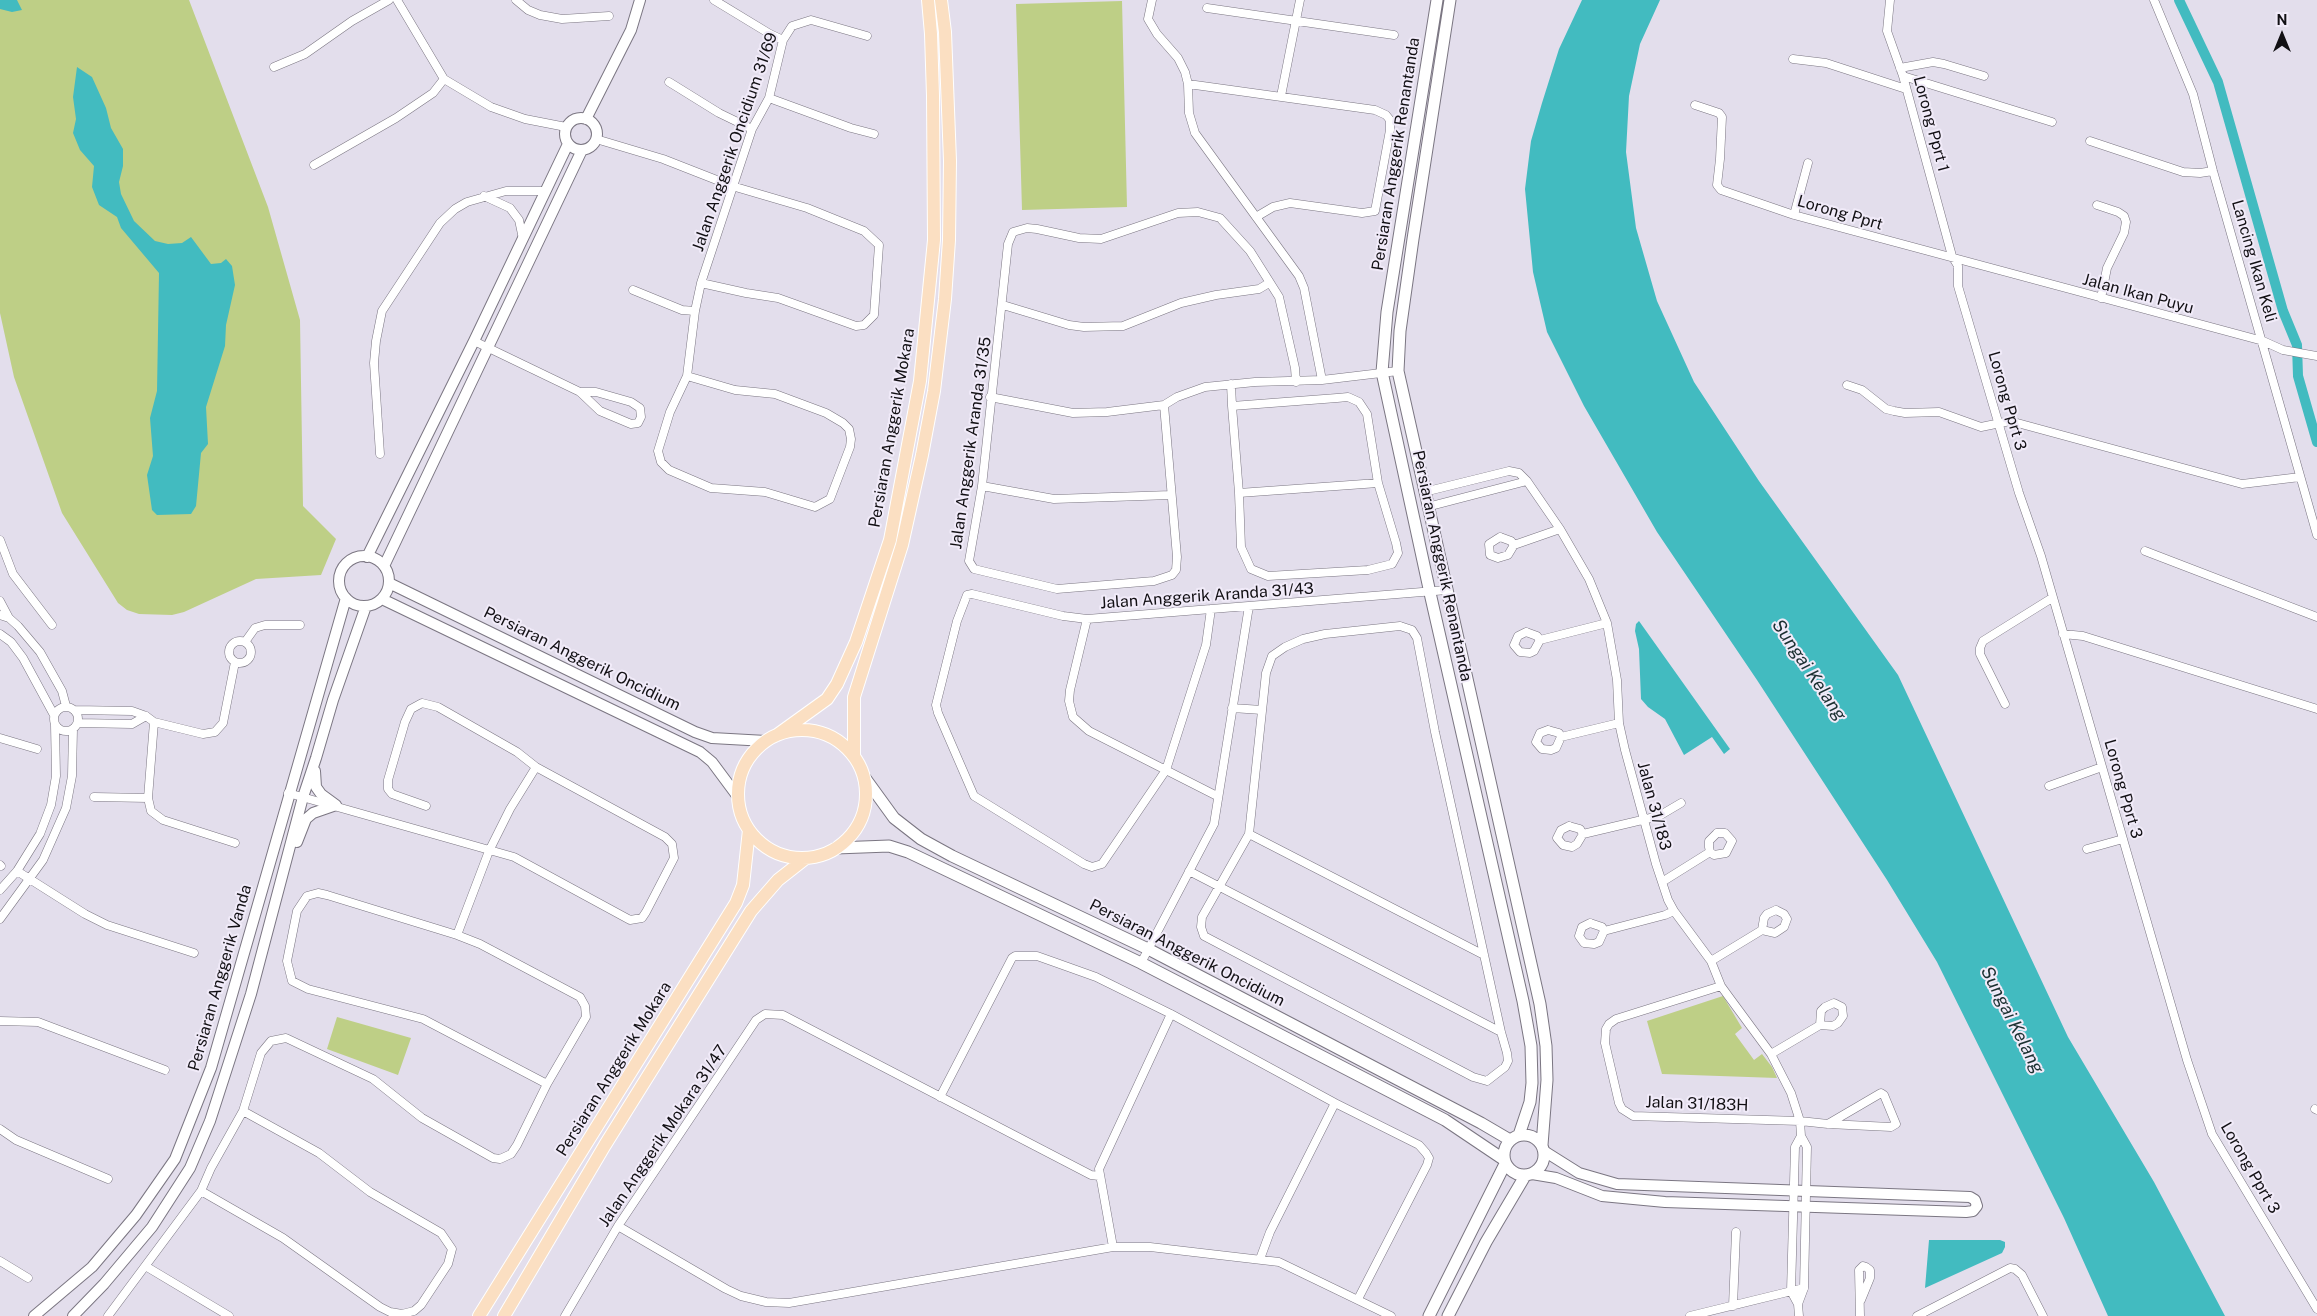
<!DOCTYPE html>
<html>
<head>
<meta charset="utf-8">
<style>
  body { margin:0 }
  #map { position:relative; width:2317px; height:1316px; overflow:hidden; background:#e3deec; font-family:"Public Sans",sans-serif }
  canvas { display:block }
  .north { position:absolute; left:2257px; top:10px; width:50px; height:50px; -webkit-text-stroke:4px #f1ebf9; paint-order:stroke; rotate:0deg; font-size:14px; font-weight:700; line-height:20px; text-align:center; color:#121014 }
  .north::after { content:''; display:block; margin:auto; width:18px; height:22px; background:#121014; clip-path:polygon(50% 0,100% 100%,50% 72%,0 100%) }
</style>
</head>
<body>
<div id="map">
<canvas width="2317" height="1316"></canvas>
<div class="north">N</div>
</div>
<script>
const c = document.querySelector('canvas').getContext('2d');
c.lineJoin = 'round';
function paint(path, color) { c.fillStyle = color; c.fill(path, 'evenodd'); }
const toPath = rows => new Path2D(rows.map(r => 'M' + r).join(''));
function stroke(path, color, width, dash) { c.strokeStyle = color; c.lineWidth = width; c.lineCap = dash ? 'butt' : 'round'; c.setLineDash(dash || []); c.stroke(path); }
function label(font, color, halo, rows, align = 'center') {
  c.font = font + ' "Public Sans",sans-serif'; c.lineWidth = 4; c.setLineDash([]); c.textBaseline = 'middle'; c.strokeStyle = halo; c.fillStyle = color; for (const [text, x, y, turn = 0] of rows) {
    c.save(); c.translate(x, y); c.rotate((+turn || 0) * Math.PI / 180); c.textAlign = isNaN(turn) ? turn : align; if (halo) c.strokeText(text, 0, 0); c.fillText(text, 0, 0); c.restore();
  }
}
const green = toPath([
  [0,0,189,0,268,207,300,320,303,506,336,539,321,575,256,579,184,612,172,615,139,614,127,610,118,603,62,513,14,377,0,313],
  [1122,1,1127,207,1022,210,1016,4],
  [1723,996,1742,1028,1735,1034,1754,1060,1762,1054,1772,1067,1777,1078,1662,1074,1647,1021],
  [337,1017,411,1038,398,1075,327,1049]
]);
const water = toPath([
  [0,0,17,0,22,10,12,12,0,9],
  [1582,0,1660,0,1640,44,1629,96,1626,152,1636,228,1657,301,1694,382,1759,481,1898,675,2068,1037,2154,1182,2225,1316,2108,1316,2064,1218,1937,962,1887,880,1757,680,1657,532,1584,406,1547,332,1533,272,1525,189,1531,141,1542,103,1559,49],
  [77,67,92,77,106,108,111,128,123,149,123,166,119,182,121,194,134,221,155,241,168,244,182,243,191,237,211,264,221,263,226,259,232,266,235,285,226,325,225,346,206,407,208,444,201,453,196,506,191,514,157,515,152,510,147,475,153,456,150,418,157,391,159,273,121,228,117,217,99,205,92,187,94,166,80,150,73,133,76,119,73,97],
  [1639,621,1730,749,1724,754,1712,737,1684,755,1665,719,1648,707,1641,699,1639,649,1635,631,1636,624],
  [1929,1240,2000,1240,2005,1242,2005,1247,2002,1253,1925,1288]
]);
const canal = toPath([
  [2179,0,2218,82,2283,311,2297,345,2298,376,2317,442]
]);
const minor = toPath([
  [397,0,444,79,491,107,525,119,566,127],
  [516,0,528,10,540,15,562,19,609,16],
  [714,0,770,34,783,40],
  [1152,0,1148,19,1157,34,1178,58,1185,72,1188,84,1189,113,1195,133,1299,276,1304,288,1322,380],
  [1890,0,1887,31,1903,76,1952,256,1958,266,1958,286,2019,493,2041,556,2187,1060,2212,1134,2317,1309],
  [2154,0,2193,94,2213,171,2317,535],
  [1207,8,1394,35],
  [1793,59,1826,63,1906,89],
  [274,67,305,54,352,21,389,0],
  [1900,68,1933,62,1944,64,1984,76],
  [1903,76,2052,122],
  [669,82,719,113,752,129],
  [1188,84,1375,110,1386,115,1390,120,1390,130,1375,211,1362,213,1290,203,1273,207,1256,217],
  [1281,96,1300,0],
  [769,98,851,128,874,134],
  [1695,105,1719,113,1722,117,1720,159,1717,185,1721,190,1794,215,2263,341,2283,350,2317,356],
  [596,139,663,159,732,186,807,208,864,231,879,245,874,315,864,325,856,326,778,298,746,293,701,283],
  [2090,141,2183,172,2200,173,2213,171],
  [314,165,396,118,433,93,444,79],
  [484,196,510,208,519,220,523,239],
  [2097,205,2118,212,2124,216,2126,222,2124,233,2107,268,2101,298],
  [1794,215,1808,163],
  [633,290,682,310,695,311],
  [1003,305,1069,325,1084,327,1123,326,1181,303,1216,295,1259,289,1269,283],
  [474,341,580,392,600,411,631,424,638,423,641,417,640,408,631,402,596,392,580,392],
  [687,376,735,390,775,394,826,413,843,423,849,429,851,439,850,447,830,499,815,507,765,492,711,488,669,470,661,462,658,451,670,412,687,376,695,311,701,283,752,129,769,98,783,40,792,26,811,20,867,36],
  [1231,384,1232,406,1239,493,1241,547,1251,569,1268,576,1368,570,1392,564,1398,553,1396,543,1378,483,1367,414,1359,402,1348,397,1337,398,1232,406],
  [1847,385,1862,390,1886,409,1894,411,1905,413,1939,412,1981,427,2010,421,2242,484,2300,477],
  [990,397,1073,413,1107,412,1164,405,1177,397,1205,387,1255,382,1322,380,1398,371],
  [1164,405,1177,557,1176,570,1172,575,1154,581,1057,589,974,569,969,561,982,486,1008,244,1013,232,1027,228,1037,229,1079,238,1101,239,1178,213,1198,212,1220,218,1250,251,1279,297,1295,368,1296,382],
  [380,454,374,363,376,341,382,311,440,223,455,209,467,202,506,191,545,191],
  [1527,481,1560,529,1589,579,1607,623,1617,680,1619,723,1625,750,1656,864,1668,900,1674,911,1711,961,1721,986,1729,997,1771,1054,1791,1093,1800,1121,1801,1136,1807,1147,1804,1288,1798,1304],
  [982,486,1054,499,1171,495],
  [1424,492,1509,471,1519,473,1527,481,1427,507],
  [1239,493,1378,483],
  [1500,537,1511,541,1514,545,1508,555,1498,558,1490,555,1489,544,1500,537],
  [0,540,13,574,52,625],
  [1514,545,1560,529],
  [2145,551,2317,617],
  [0,601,9,618],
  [1211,609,1206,645,1166,770,1102,864,1092,867,1084,864,974,796,938,713,936,705,957,621,967,595,972,594,1063,616,1087,619,1447,590],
  [0,615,9,618,18,626,40,652,62,691,66,706],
  [1087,619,1070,690,1069,701,1073,717,1089,731,1217,796],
  [1400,626,1412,630,1417,638,1435,732,1501,1032,1507,1053,1508,1061,1505,1067,1487,1081,1473,1077,1204,936,1201,927,1202,917,1249,834,1266,673,1272,656,1285,647,1303,639,1325,634,1400,626],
  [1526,632,1537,636,1540,640,1534,651,1530,653,1520,652,1514,645,1518,636,1526,632],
  [0,634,11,642,23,658,54,715],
  [2063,634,2083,636,2317,709],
  [1540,640,1607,623],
  '229 652a11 11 0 1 1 22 0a11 11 0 1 1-22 0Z',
  [245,642,255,628,265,625,300,625],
  [2005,704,1980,654,1980,648,1983,641,2052,598],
  '54 719a12 12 0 1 1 24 0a12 12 0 1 1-24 0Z',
  [1232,708,1262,710],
  [75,710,132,711,146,716,154,722,203,734,215,732,223,723,235,662],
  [154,722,148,798,151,811,163,820,235,843],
  [78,723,132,724,146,716],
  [1548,730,1559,733,1561,737,1556,748,1551,750,1542,749,1536,742,1540,733,1548,730],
  [1561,737,1619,723],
  [0,738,37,749],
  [2049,786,2102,767],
  [288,793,514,857,630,920,642,918,646,912,674,858,672,844,665,837,536,767,517,752,438,707,422,703,411,709,405,722,388,780,388,789,392,794,426,806],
  [94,797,148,798],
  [1569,826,1580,829,1583,834,1577,844,1572,847,1563,845,1557,838,1561,830,1569,826],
  [1717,833,1725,833,1732,841,1726,853,1714,855,1710,852,1709,847,1709,841,1717,833],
  [1249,834,1484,955],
  [1583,834,1659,816,1681,803],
  [2087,849,2123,839],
  [0,865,1,866],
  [17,871,85,914,107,925,194,953],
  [1189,871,1501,1032],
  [1662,882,1710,852],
  [0,890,17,871,40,834,51,805,56,776,55,725],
  [1776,910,1784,914,1787,919,1784,927,1775,933,1762,930,1764,918,1767,914,1776,910],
  [0,919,43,860,66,808,72,776,73,729],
  [1590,923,1602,927,1604,931,1599,942,1594,944,1584,943,1579,936,1582,927,1590,923],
  [1604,931,1665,915,1674,911],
  [457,935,489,851,510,809,536,767],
  [1711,961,1762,930],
  [1141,963,1214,824,1249,606],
  [1721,986,1616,1019,1609,1024,1606,1029,1605,1043,1619,1103,1622,1109,1633,1116,1800,1121,1828,1124,1891,1127,1896,1124,1884,1095,1881,1093,1828,1124],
  [0,1021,38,1022,165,1070],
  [1771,1054,1820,1025,1833,1026,1838,1023,1843,1016,1842,1007,1834,1003,1825,1007,1821,1011,1820,1025],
  [940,1097,1012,958,1015,956,1037,956,1054,962,1096,977,1171,1014,1335,1103,1419,1145,1426,1153,1429,1158,1427,1165,1358,1299],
  [2315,1109,2317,1110],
  [0,1129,16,1140,108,1179],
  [201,1191,283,1238,380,1307,390,1312,402,1314,414,1311,421,1305,448,1264,452,1249,441,1233,370,1192,319,1153,243,1111],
  [618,1226,726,1289,741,1296,766,1302,789,1303,1113,1247,1150,1247,1279,1262,1391,1316],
  [1113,1247,1099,1169,1171,1014],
  [1260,1259,1270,1232,1335,1103],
  [0,1261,28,1278],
  [147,1267,229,1316],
  [1733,1306,1736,1232],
  [108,1316,201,1191,211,1168,243,1111,261,1053,271,1041,286,1038,373,1079,422,1118,493,1158,500,1159,511,1154,517,1145,547,1084,586,1017,585,1006,580,997,480,944,457,935,327,895,318,893,307,896,297,911,287,961,292,981,308,989,423,1019,547,1084],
  [565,1316,618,1226,756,1020,765,1014,783,1015,1091,1175,1099,1176],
  [1690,1316,1804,1288],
  [1799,1316,1798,1304,1791,1291,1795,1147,1801,1136],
  [1860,1316,1859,1270,1863,1266,1866,1267,1870,1270,1870,1278,1861,1300],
  [1917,1316,2010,1268,2015,1269,2022,1275,2043,1316]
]);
const tertiary = toPath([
  '565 134a16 16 0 1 1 32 0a16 16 0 1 1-32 0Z',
  [586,119,631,30,640,0],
  '339 581a25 25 0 1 1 50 0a25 25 0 1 1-50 0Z',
  [367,557,474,341,568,144],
  [384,566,582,150],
  [389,583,695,732,712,738,766,741],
  [382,599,700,752,712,762,738,797],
  [315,771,316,787,321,794,336,805],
  [297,842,306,819,313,813,336,805],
  [1532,1174,1556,1178,1602,1196,1665,1202,1966,1212,1973,1211,1977,1206,1975,1200,1970,1197,1617,1184,1579,1173,1544,1151],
  [34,1316,92,1267,136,1215,175,1159,211,1068,346,598],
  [73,1316,104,1284,152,1227,190,1168,210,1121,251,994,303,797,316,758,333,700,366,606]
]);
const secondary = toPath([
  [1437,0,1387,312,1382,372,1430,593,1523,1001,1531,1046,1532,1083,1530,1102,1519,1135],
  [1450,0,1413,239,1400,331,1398,371,1540,1004,1546,1046,1547,1080,1542,1145],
  [865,778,894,818,921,839,952,856,1148,949,1481,1123,1510,1140],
  [836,848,889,846,908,852,1141,963,1445,1120,1503,1159],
  '1504 1155a20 20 0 1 1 40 0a20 20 0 1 1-40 0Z',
  [1429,1316,1505,1164],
  [1448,1316,1486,1242,1525,1176]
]);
const primary = toPath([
  '738 794a64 64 0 1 1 128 0a64 64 0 1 1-128 0Z',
  [777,735,827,699,837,684,856,642,890,540,920,381,934,240,933,96,931,34,928,0],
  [854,755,854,697,902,545,922,455,934,391,945,299,949,240,950,161,945,32,941,0],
  [479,1316,736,903,743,885,749,830],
  [504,1316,605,1145,751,911,778,880,806,858]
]);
const streetNames = [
  ["Lorong Pprt 1",1931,124,75],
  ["Jalan Anggerik Oncidium 31/69",735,142,-71],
  ["Persiaran Anggerik Renantanda",1396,154,-81],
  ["Lorong Pprt",1840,213,16],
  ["Lancing Ikan Keli",2254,261,74],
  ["Jalan Ikan Puyu",2138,294,15],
  ["Lorong Pprt 3",2007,401,74],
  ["Persiaran Anggerik Mokara",892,428,-80],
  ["Jalan Anggerik Aranda 31/35",971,443,-82],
  ["Persiaran Anggerik Renantanda",1442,566,78],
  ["Jalan Anggerik Aranda 31/43",1207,596,-4],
  ["Persiaran Anggerik Oncidium",582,659,26],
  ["Lorong Pprt 3",2123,789,74],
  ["Jalan 31/183",1654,806,75],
  ["Persiaran Anggerik Oncidium",1187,953,27],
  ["Persiaran Anggerik Vanda",220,978,-74],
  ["Persiaran Anggerik Mokara",614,1069,-58],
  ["Jalan 31/183H",1697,1104,2],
  ["Jalan Anggerik Mokara 31/47",663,1136,-56],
  ["Lorong Pprt 3",2250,1168,60]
];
const waterNames = [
  ["Sungai Kelang",1809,670,56],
  ["Sungai Kelang",2012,1020,63]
];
paint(green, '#becf86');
paint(water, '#42bbc0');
stroke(canal, '#42bbc0', 10);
stroke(minor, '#7b7682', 9);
stroke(tertiary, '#7b7682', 12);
stroke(secondary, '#7b7682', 13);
stroke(primary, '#fff', 14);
stroke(minor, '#fff', 8);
stroke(tertiary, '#fff', 10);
stroke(secondary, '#fff', 11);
stroke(primary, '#fbdfc2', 12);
label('16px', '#121014', '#f1ebf9', streetNames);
label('italic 18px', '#1b3031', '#f1ebf9', waterNames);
</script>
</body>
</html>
